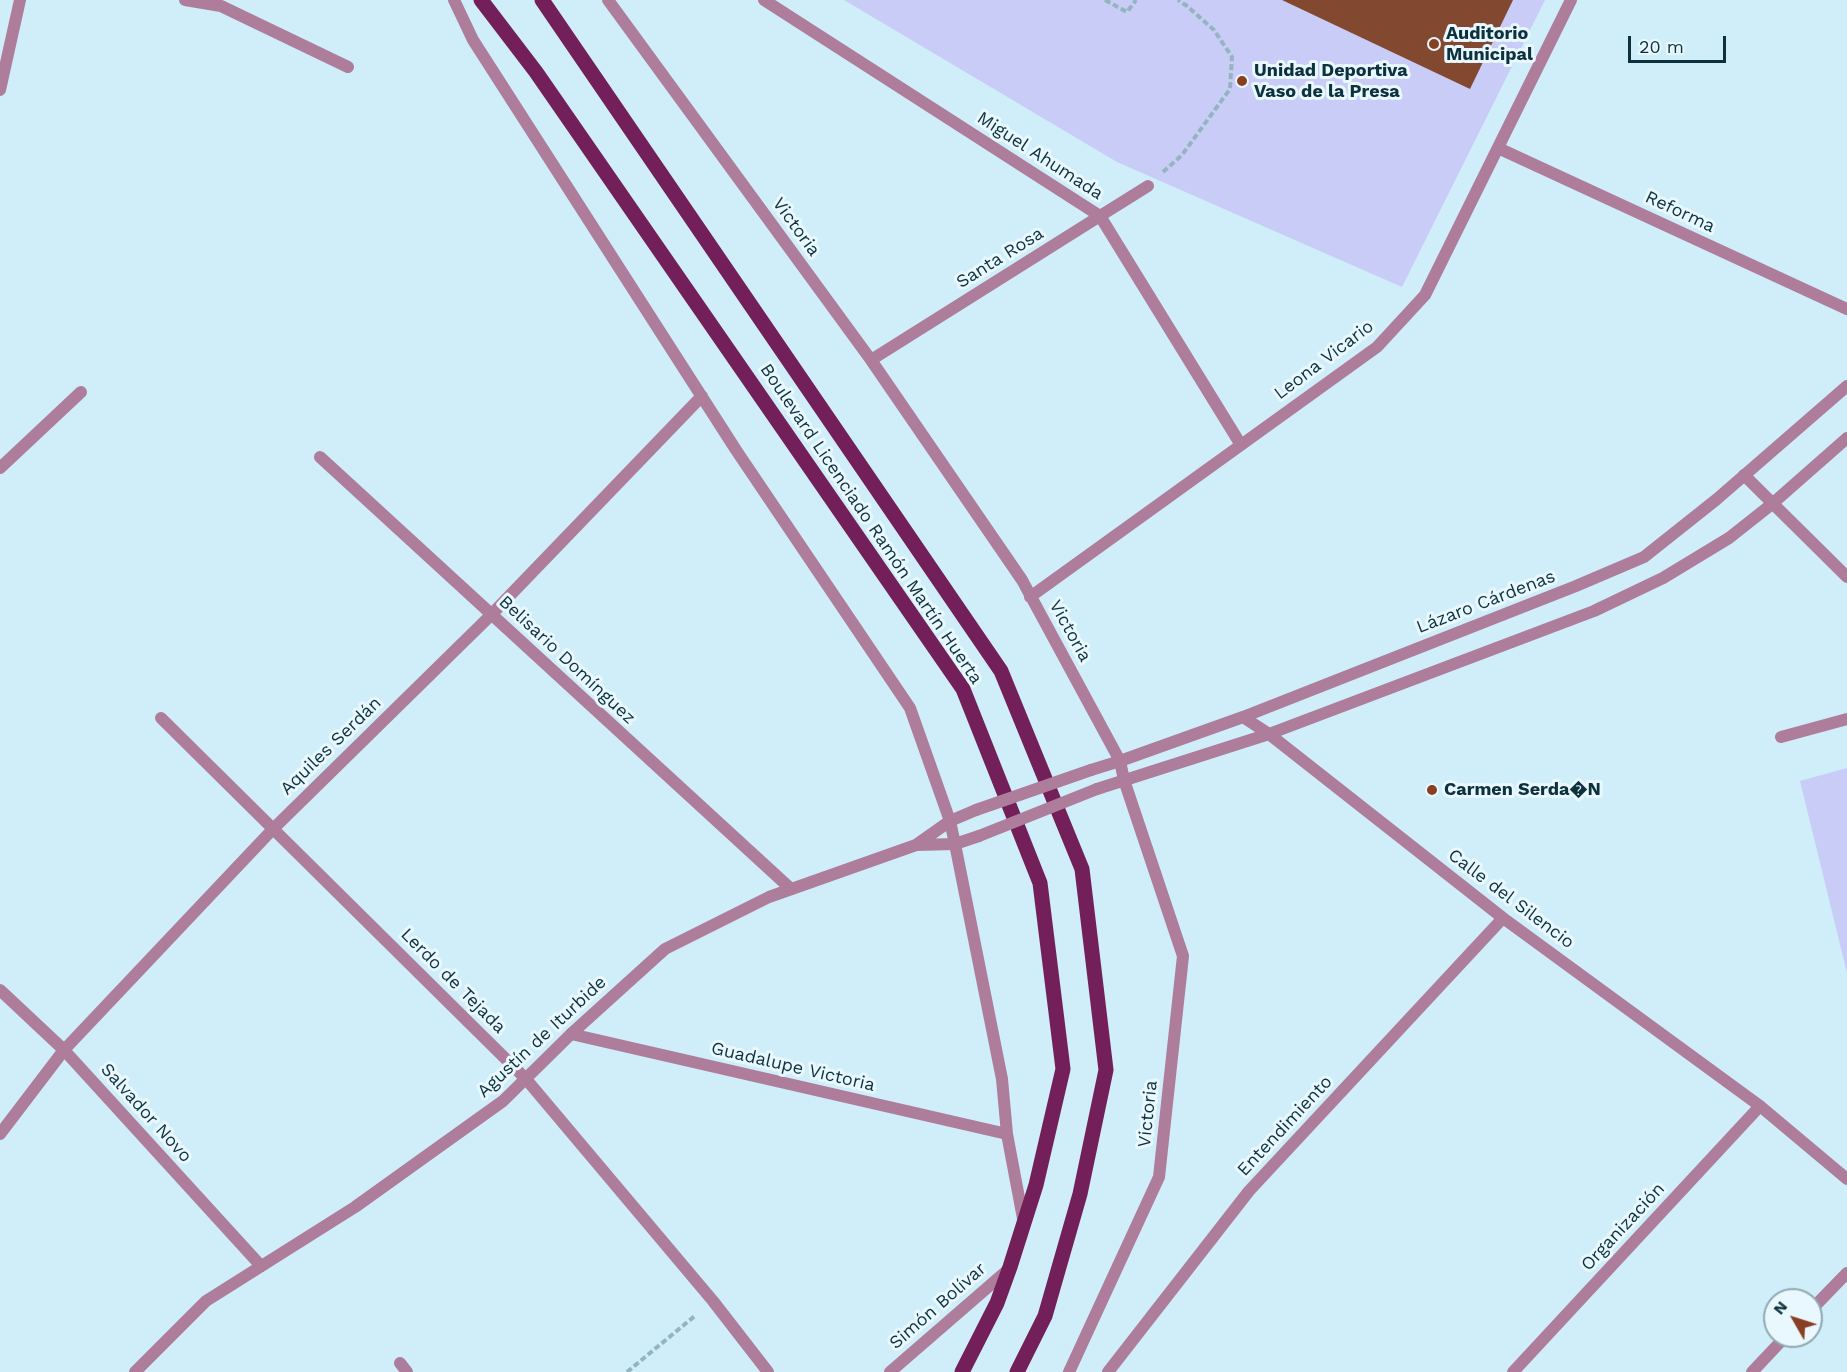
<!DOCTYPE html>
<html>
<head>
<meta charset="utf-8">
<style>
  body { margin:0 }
  #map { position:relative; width:1847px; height:1372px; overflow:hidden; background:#cfeef9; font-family:"Work Sans",sans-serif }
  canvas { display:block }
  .north { position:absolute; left:1763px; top:1288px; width:60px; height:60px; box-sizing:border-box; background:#e9f8fe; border:2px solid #91a9b1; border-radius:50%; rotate:309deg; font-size:16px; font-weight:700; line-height:24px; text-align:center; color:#0e323d }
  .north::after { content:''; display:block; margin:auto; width:21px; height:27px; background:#883f22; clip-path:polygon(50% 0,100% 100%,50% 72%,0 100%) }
  .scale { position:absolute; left:1628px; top:36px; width:98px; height:27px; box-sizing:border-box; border:3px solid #0e323d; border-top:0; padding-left:8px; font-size:18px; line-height:21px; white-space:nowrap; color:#0e323d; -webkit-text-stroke:4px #e9f8fe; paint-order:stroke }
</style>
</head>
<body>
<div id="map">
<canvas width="1847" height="1372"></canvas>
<div class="north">N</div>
<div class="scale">20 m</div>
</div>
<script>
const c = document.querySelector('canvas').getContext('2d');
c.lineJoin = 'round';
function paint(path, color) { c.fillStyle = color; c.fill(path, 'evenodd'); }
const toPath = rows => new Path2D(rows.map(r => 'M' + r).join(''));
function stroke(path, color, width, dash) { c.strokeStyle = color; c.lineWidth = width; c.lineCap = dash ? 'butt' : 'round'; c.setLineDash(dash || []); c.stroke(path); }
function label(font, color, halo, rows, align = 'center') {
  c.font = font + ' "Work Sans",sans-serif'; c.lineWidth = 6; c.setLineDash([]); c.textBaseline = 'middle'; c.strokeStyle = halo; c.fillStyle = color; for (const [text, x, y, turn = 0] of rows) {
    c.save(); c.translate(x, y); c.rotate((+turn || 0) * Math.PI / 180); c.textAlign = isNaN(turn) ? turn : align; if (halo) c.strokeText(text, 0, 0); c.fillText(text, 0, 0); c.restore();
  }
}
const green = toPath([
  [844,0,1545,0,1402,287,1117,162],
  [1847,768,1847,973,1800,781]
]);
const building = toPath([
  [1282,0,1513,0,1470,89]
]);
const path = toPath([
  [1105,0,1127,12,1136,0],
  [1163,172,1182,155,1230,89,1232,57,1214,30,1187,6,1178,0],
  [627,1372,696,1315]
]);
const service = toPath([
  [1100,216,1148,186]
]);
const minor = toPath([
  [185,0,221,6,348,67],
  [454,0,473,40,736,450,910,708,950,821,955,844,1002,1079,1007,1134,1024,1224],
  [608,0,871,360,1022,580,1120,761,1124,780,1183,956,1159,1177,1069,1372],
  [764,0,1100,216,1241,445],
  [0,90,20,0],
  [1498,148,1847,309],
  [871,360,1100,216],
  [320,457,791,889],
  [0,468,81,392],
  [1744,475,1847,577],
  [1030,597,1377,347,1425,295,1571,0],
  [1243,717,1269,734,1503,918,1760,1106,1847,1179],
  [161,718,526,1079,713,1301,768,1372],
  [1781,737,1847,719],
  [0,990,64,1050,261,1266],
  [571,1034,1007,1134],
  [0,1134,64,1050,273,829,491,615,702,396],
  [1811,1310,1847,1273],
  [400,1363,407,1372],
  [890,1372,1010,1268],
  [1108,1372,1249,1191,1503,918],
  [1513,1372,1760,1106],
  [1752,1372,1786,1336]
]);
const tertiary = toPath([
  [1091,770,1120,761,1243,717,1576,586,1644,557,1717,499,1847,386],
  [1097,789,1269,734,1594,611,1663,578,1729,538,1772,504,1847,438],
  [916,845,955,844,979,836],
  [135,1372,206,1301,355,1207,503,1101,571,1034,665,949,769,897,916,845,950,821,976,810]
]);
const primary = toPath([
  [481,0,536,72,963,689,1040,883,1063,1069,1036,1185,1010,1267,997,1303,962,1372],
  [542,0,1001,671,1082,869,1106,1070,1080,1194,1045,1316,1017,1372]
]);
const tertiaryBridge = toPath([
  [976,810,1091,770],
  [979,836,1097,789]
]);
const markers = [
  [1434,44,6,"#883f22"],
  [1242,81,6,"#883f22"],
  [1432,790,6,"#883f22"]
];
const poiNames = [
  ["Auditorio",1446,34],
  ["Municipal",1446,55],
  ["Unidad Deportiva",1254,71],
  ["Vaso de la Presa",1254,92],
  ["Carmen Serda�N",1444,790]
];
const streetNames = [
  ["Miguel Ahumada",1040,156,33],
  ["Reforma",1680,212,25],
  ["Victoria",796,227,54],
  ["Santa Rosa",1000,258,-32],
  ["Leona Vicario",1324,360,-37],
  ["Boulevard Licenciado Ramón Martín Huerta",871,524,56],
  ["Lázaro Cárdenas",1486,602,-21],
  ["Victoria",1070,631,61],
  ["Belisario Domínguez",567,660,43],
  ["Aquiles Serdán",331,746,-44],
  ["Calle del Silencio",1511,899,37],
  ["Lerdo de Tejada",453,981,45],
  ["Agustín de Iturbide",542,1037,-43],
  ["Guadalupe Victoria",793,1067,13],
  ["Salvador Novo",146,1113,48],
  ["Victoria",1148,1114,-84],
  ["Entendimiento",1285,1126,-47],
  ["Organización",1623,1227,-47],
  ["Simón Bolívar",938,1306,-41]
];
paint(green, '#c8ccf7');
paint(building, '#834830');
stroke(path, '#94b5c0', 4, [6, 3]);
stroke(service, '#ad7d9b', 12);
stroke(minor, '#ad7d9b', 12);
stroke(tertiary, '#ad7d9b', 12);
stroke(primary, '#721f5a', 15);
stroke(tertiaryBridge, '#ad7d9b', 12);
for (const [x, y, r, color] of markers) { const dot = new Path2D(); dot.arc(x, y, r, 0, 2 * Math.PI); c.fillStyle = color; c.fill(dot); stroke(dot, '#e9f8fe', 2); }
label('bold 18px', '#0e323d', '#e9f8fe', poiNames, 'left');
label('18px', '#0e323d', '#e9f8fe', streetNames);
</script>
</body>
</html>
